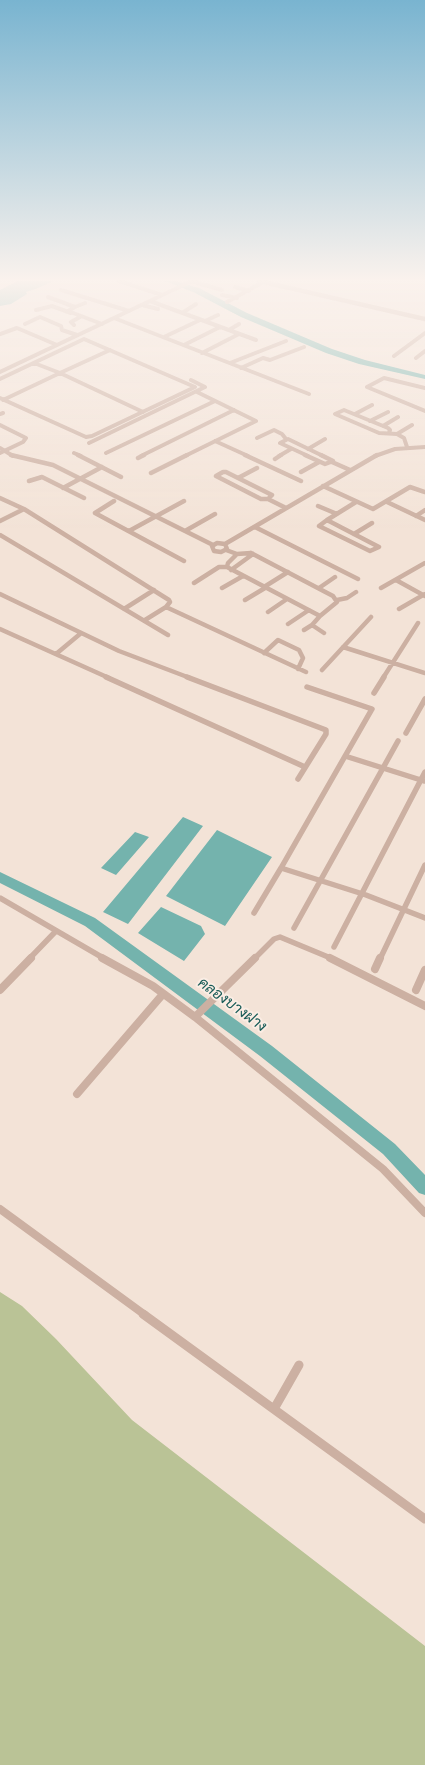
<!DOCTYPE html>
<html>
<head>
<meta charset="utf-8">
<style>
  body { margin:0 }
  canvas { display:block; background:#f3e3d7 }
</style>
</head>
<body>
<canvas width="425" height="1765"></canvas>
<script>
const c = document.querySelector('canvas').getContext('2d');
c.lineJoin = 'round';
function paint(path, color) { c.fillStyle = color; c.fill(path, 'evenodd'); }
const toPath = rows => new Path2D(rows.map(r => 'M' + r).join(''));
function stroke(path, color, width, dash) { c.strokeStyle = color; c.lineWidth = width; c.lineCap = dash ? 'butt' : 'round'; c.setLineDash(dash || []); c.stroke(path); }
function label(font, color, halo, rows, align = 'center') {
  c.font = font + ' Helvetica,Sarabun,sans-serif'; c.lineWidth = 4; c.setLineDash([]); c.textBaseline = 'middle'; c.strokeStyle = halo; c.fillStyle = color; for (const [text, x, y, turn = 0] of rows) {
    c.save(); c.translate(x, y); c.rotate((+turn || 0) * Math.PI / 180); c.textAlign = isNaN(turn) ? turn : align; if (halo) c.strokeText(text, 0, 0); c.fillText(text, 0, 0); c.restore();
  }
}
const green = toPath([
  [0,1292,22,1306,56,1339,132,1420,425,1646,425,1765,0,1765]
]);
const water = toPath([
  [18,281,53,281,38,288,26,292,27,294,11,304,0,306,0,290],
  [183,817,203,826,128,924,103,912],
  [217,830,272,857,225,926,166,896],
  [135,832,149,837,116,875,101,868],
  [161,907,201,926,205,934,184,961,138,933]
]);
const river = toPath([
  [165,281,175,281,199,288,247,313,332,349,365,360,425,375,425,379,359,364,326,353,241,317,193,292,165,281],
  [0,872,95,918,272,1046,395,1144,425,1175,425,1195,419,1193,383,1154,260,1056,85,926,0,883,0,872]
]);
const minorFar4 = toPath([
  [119,281,162,295],
  [191,281,222,290],
  [235,287,249,291],
  [61,290,129,311],
  [222,295,237,298],
  [48,297,75,307,68,311,102,324],
  [150,301,256,340],
  [227,302,263,282],
  [142,305,158,309],
  [75,307,85,303],
  [36,310,52,306,71,313],
  [182,313,196,304],
  [114,318,309,394],
  [205,321,218,315],
  [25,324,40,317,61,326,62,330,77,335],
  [74,325,71,322,80,317],
  [229,330,239,324],
  [0,334,17,328,57,345],
  [164,337,200,320],
  [184,345,220,327],
  [110,350,60,373,143,412],
  [202,353,239,334],
  [394,356,425,333],
  [416,358,425,351],
  [34,363,60,373],
  [230,363,286,341],
  [241,368,263,358,270,360,304,347],
  [0,372,192,281],
  [0,379,84,339,195,387,92,436,86,437,0,398],
  [425,388,384,378,367,387,425,411],
  [3,400,60,373],
  [0,414,3,413],
  [355,414,372,405],
  [370,421,388,412],
  [0,425,26,438,23,442,0,453],
  [383,426,398,417],
  [389,433,390,430,388,428,344,410,335,414,379,433,397,434],
  [257,438,274,430,282,434,286,439],
  [215,441,248,456],
  [89,443,205,387,191,380],
  [407,447,404,438,397,434,412,425],
  [0,448,13,456],
  [308,449,325,439],
  [74,453,81,456],
  [106,453,215,401],
  [141,456,234,410],
  [185,456,256,421,197,392],
  [279,456,291,449],
  [308,456,280,443,288,439,323,456],
  [375,456,395,449,425,447]
]);
const minorFar3 = toPath([
  [11,455,53,465,213,545],
  [78,455,121,477],
  [245,455,301,481],
  [305,455,325,464,333,461,321,455],
  [138,458,144,455],
  [275,459,281,455],
  [332,462,350,470],
  [223,472,226,472,272,495,268,499,261,499,216,476,223,472],
  [301,472,319,462],
  [151,473,187,455],
  [238,478,257,468],
  [29,481,42,477,84,498],
  [323,486,373,509,410,487,425,492],
  [63,488,102,467],
  [0,498,24,509,169,600,170,602,166,607,145,620],
  [268,499,286,508],
  [114,501,95,513,184,561],
  [387,502,425,520],
  [318,506,337,514],
  [416,516,425,510],
  [327,520,379,547,370,551,319,526,327,520],
  [327,520,356,502],
  [0,521,24,509],
  [255,527,358,579],
  [129,531,184,501],
  [185,531,215,514],
  [354,534,372,523],
  [0,535,168,635],
  [217,543,225,544,227,549,221,552,214,551,212,546,217,543],
  [225,544,377,455],
  [226,550,237,554],
  [251,553,333,596,337,602,320,616,227,567,228,563,237,554,251,553],
  [231,570,253,554],
  [396,580,425,596],
  [194,583,219,567,227,567],
  [264,587,288,572],
  [222,588,243,576],
  [319,588,335,577],
  [381,588,425,563],
  [0,594,119,651,190,678],
  [245,600,265,588],
  [337,600,347,598,356,592],
  [166,607,306,672],
  [124,609,154,590],
  [399,609,425,594],
  [268,612,287,599],
  [288,624,309,610],
  [312,625,324,633],
  [0,629,109,678],
  [304,630,312,625,320,616],
  [343,647,425,673],
  [264,653,278,640,299,650,303,658,298,669],
  [56,654,80,634],
  [322,670,371,617],
  [383,678,418,623]
]);
const minorFar2 = toPath([
  [106,677,305,767],
  [187,677,326,730,326,734,298,779],
  [307,687,372,709,281,868,366,895,425,918],
  [374,693,384,677],
  [406,733,425,699],
  [345,756,424,781],
  [0,898,105,959],
  [254,913,281,868],
  [294,928,398,741],
  [334,947,425,772],
  [29,959,56,931],
  [254,959,274,939,280,937,333,959],
  [380,959,425,865]
]);
const minorFar1 = toPath([
  [102,958,153,986,195,1017,383,1169,425,1213],
  [330,958,425,1006],
  [375,969,380,958],
  [0,990,31,958],
  [416,990,425,970],
  [195,1017,255,958],
  [77,1094,163,994],
  [0,1209,145,1315]
]);
const minor = toPath([
  [143,1314,425,1519],
  [274,1409,299,1365]
]);
const tertiary = toPath([
  [259,281,425,319]
]);
const waterNames = [
  ["คลองบางฝาง",232,1005,36]
];
paint(green, '#bac396');
paint(water, '#74b3ad');
paint(river, '#74b3ad');
stroke(minorFar4, '#ccb0a2', 4);
stroke(minorFar3, '#ccb0a2', 4.5);
stroke(minorFar2, '#ccb0a2', 5.5);
stroke(minorFar1, '#ccb0a2', 8);
stroke(minor, '#ccb0a2', 9);
stroke(tertiary, '#ccb0a2', 4.5);
const sky = c.createLinearGradient(0, 0, 0, 528);
sky.addColorStop(0, '#79b4d0');
sky.addColorStop(0.53, '#faf2ed');
sky.addColorStop(1, '#faf2ed00');
c.fillStyle = sky;
c.fillRect(0, 0, 425, 528);
label('italic 15px', '#185b57', '#fbede4', waterNames);
</script>
</body>
</html>
